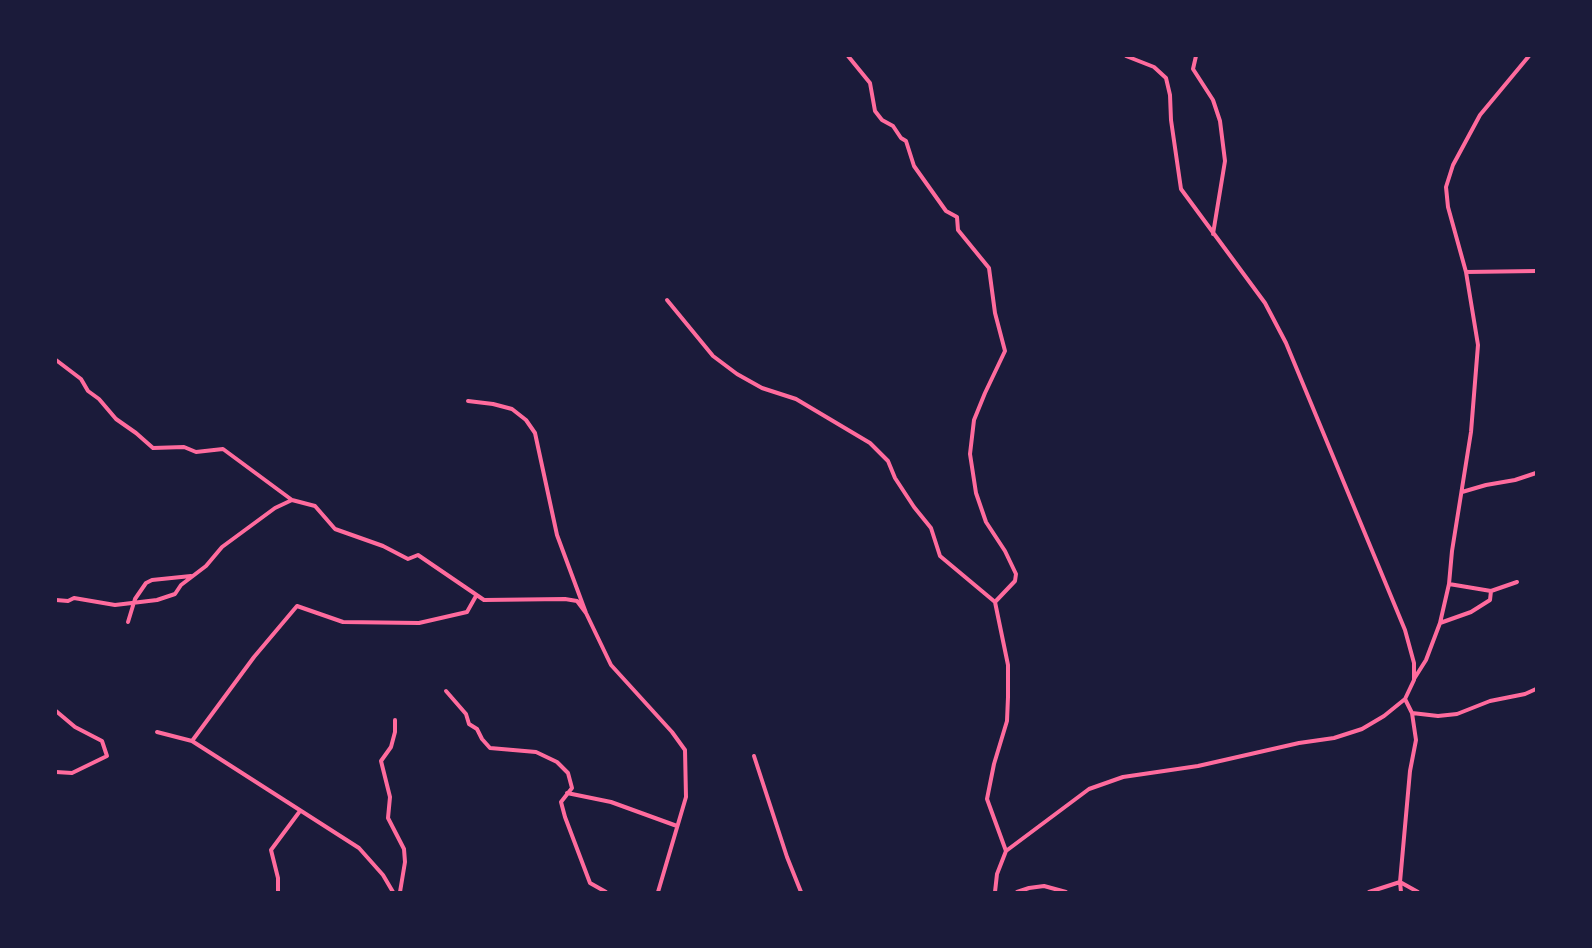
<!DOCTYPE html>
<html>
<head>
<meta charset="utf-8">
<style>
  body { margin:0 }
  #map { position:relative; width:1592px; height:948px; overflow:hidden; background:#1b1b3a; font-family:"Source Serif 4",serif }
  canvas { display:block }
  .frame { position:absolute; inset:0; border:57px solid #1b1b3a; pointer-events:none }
</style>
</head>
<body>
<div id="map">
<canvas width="1592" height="948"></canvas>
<div class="frame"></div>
</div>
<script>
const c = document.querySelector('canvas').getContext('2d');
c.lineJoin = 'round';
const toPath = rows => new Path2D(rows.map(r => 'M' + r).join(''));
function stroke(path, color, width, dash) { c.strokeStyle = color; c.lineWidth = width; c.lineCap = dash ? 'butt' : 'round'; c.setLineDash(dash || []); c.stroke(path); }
const minor = toPath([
  [848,56,870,83,875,111,882,120,893,126,901,138,906,141,914,166,946,211,957,217,958,230,989,268,995,313,1005,351,985,393,974,420,970,454,976,493,986,522,1005,551,1016,574,1015,581,995,602],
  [1196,56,1193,69,1213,100,1220,121,1225,161,1213,234],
  [1466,272,1536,271],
  [667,300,713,356,737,374,762,388,796,399,870,443,888,461,895,478,914,507,931,528,940,556,995,602,1008,665,1008,697,1007,721,994,764,987,799,1006,851],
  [56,360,81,379,88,391,99,399,116,419,136,433,153,448,184,447,196,452,223,449,292,500,315,506,335,529,383,546,408,559,418,555,484,600,565,599,577,601,586,613],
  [468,401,493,404,512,409,526,420,535,433,557,535,586,613,611,665,672,732,685,750,686,797,658,892],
  [1462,492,1486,485,1515,480,1536,473],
  [1491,591,1517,582],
  [56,600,68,601,74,598,115,605,157,600,175,594,181,585,206,566,222,547,275,508,292,500],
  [128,622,135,599,146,583,152,580,191,576],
  [1440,623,1471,612,1490,600,1491,591,1449,584],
  [1414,679,1426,660,1440,623,1449,584,1452,551,1471,432,1478,345,1466,272,1448,207,1446,187,1453,165,1480,115,1529,56],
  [446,691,466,714,469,724,477,729,482,739,490,748,536,752,557,762,568,773,572,788,561,802,565,817,590,883,606,892],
  [56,711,75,727,102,741,107,756,72,773,56,772],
  [1412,713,1438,716,1457,714,1490,701,1525,694,1536,689],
  [395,720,395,732,391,747,381,761,390,797,388,818,404,849,405,862,400,892],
  [157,732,192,741,359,848,383,875,393,892],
  [192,741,254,657,297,606,343,622,419,623,467,612,476,596],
  [754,756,787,857,801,892],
  [567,793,611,802,677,826],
  [278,892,278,878,271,850,300,811],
  [995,892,997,874,1006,851,1089,789,1123,777,1198,766,1299,743,1334,738,1362,729,1384,716,1405,699,1414,680,1414,663,1405,630,1286,343,1265,303,1181,189,1171,120,1170,95,1166,78,1154,67,1126,56],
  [1017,892,1029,888,1044,886,1066,892],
  [1369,892,1400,882,1418,892],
  [1401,892,1400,882,1410,771,1416,740,1412,713,1405,699]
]);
stroke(minor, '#ff6b9d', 4);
</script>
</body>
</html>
